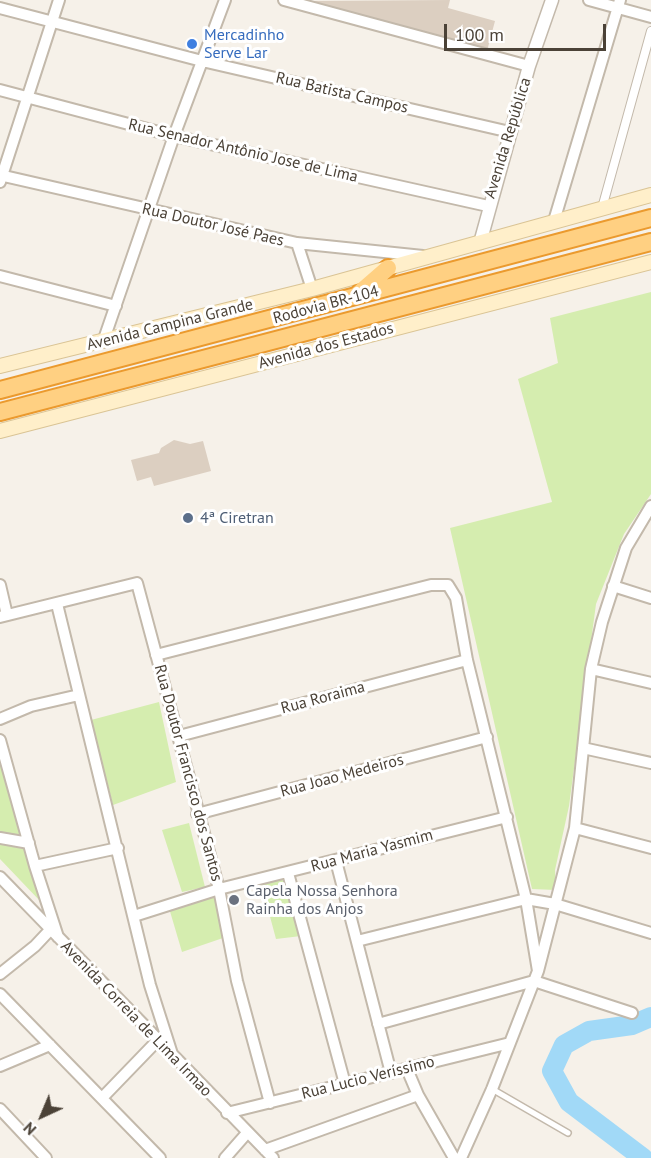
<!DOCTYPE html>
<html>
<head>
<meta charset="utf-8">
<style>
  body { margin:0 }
  #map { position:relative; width:651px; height:1158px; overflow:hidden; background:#f6f1e9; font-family:"PT Sans",sans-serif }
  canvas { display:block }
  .north { position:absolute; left:12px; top:1086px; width:60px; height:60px; -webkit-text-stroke:4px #fff; paint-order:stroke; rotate:224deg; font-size:16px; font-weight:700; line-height:24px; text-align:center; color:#4b4237 }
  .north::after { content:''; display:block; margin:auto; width:21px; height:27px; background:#4b4237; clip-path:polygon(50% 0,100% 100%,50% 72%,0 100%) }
  .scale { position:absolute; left:444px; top:24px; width:162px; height:27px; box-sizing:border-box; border:3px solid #4b4237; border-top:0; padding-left:8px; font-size:18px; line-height:21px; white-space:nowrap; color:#4b4237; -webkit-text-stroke:4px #fff; paint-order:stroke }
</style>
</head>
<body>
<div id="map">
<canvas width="651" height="1158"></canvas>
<div class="north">N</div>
<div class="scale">100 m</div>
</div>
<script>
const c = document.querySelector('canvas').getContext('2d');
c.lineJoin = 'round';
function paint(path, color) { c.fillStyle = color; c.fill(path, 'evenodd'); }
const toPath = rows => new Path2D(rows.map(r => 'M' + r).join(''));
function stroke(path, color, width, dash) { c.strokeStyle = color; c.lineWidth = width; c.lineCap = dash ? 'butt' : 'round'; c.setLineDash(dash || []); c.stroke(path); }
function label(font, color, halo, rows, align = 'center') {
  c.font = font + ' "PT Sans",sans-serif'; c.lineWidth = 6; c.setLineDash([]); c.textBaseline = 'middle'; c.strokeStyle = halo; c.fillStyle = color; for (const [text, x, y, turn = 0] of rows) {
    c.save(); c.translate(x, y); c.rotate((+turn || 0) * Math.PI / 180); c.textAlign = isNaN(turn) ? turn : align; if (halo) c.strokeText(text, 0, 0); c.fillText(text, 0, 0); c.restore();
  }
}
const green = toPath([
  [651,292,651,494,624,534,596,604,569,806,555,870,556,890,532,889,450,528,552,502,518,379,558,363,550,318],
  [159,702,176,782,113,805,91,720],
  [0,762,22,836,0,832],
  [189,823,205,887,182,892,162,830],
  [0,844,24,849,40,901,0,859],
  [285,878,301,936,276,939,261,883],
  [216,895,223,938,182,952,169,908]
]);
const river = toPath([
  [643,1158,569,1102,552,1071,564,1045,589,1031,632,1025,651,1017]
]);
const building = toPath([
  [450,0,448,8,495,21,487,51,312,1],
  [174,440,190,444,203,441,211,471,154,486,151,477,137,481,131,460,159,453,161,448]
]);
const service = toPath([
  [492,1089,568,1133]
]);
const pedestrian = toPath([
  [602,208,651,31]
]);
const minor = toPath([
  [284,0,529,66],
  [589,0,651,17],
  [0,8,202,61,510,132],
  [0,90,174,136,488,206],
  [0,175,297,243,423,256],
  [0,182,59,0],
  [554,221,620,0],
  [297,243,312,289],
  [0,276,116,306],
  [103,342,174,136,225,0],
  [0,585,7,615],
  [613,586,651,598],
  [57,604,150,985,172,1054],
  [0,617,137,583,219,889,237,981,270,1103],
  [156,655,431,585,448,585,456,598,467,660,526,899,538,971],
  [591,669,651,683],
  [0,719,31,706,79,695],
  [179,736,467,660],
  [0,740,35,866,58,937],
  [583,748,651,763],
  [197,814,487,737],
  [575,828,651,848],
  [0,838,29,843],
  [336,861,391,1073],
  [35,866,118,848],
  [288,873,345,1084],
  [0,877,273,1158],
  [134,916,219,889,507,817],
  [357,941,526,899,555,904,651,933],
  [0,974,35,946,50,930],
  [534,981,632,1013],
  [0,994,160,1158],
  [378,1024,534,981],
  [0,1066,50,1045],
  [407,1069,418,1095,454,1158],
  [102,1098,158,1040],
  [0,1109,46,1158],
  [227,1113,510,1043],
  [265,1150,418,1095],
  [225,1158,247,1133],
  [461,1158,492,1089,538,971,575,828,591,669,602,622,626,548,651,506]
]);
const tertiary = toPath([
  [480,243,529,66,552,0]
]);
const secondary = toPath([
  [0,366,312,289,651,195],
  [0,431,651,262]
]);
const trunk = toPath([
  [357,295,388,268],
  [0,390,651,218],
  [0,412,651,242]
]);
const markers = [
  [192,44,6,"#3f7fe0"],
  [188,518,6,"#5c6f8a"],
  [234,900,6,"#6b7280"]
];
const shopNames = [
  ["Mercadinho",204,35],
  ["Serve Lar",204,53]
];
const streetNames = [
  ["Rua Batista Campos",342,93,13],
  ["Avenida República",508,138,-73],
  ["Rua Senador Antônio Jose de Lima",243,151,13],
  ["Rua Doutor José Paes",213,225,13],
  ["Rodovia BR-104",326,305,-15],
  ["Avenida Campina Grande",170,325,-14],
  ["Avenida dos Estados",326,346,-15],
  ["Rua Roraima",323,698,-15],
  ["Rua Doutor Francisco dos Santos",188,773,75],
  ["Rua Joao Medeiros",342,776,-15],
  ["Rua Maria Yasmim",372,851,-15],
  ["Avenida Correia de Lima Irmao",136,1019,46],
  ["Rua Lucio Veríssimo",368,1078,-14]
];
const serviceNames = [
  ["4ª Ciretran",200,518]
];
const worshipNames = [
  ["Capela Nossa Senhora",246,891],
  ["Rainha dos Anjos",246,909]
];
paint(green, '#d5edaf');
stroke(river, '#a1d9f7', 20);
paint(building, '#dccfc1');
stroke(service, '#c3b9ab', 8);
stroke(pedestrian, '#c3b9ab', 10);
stroke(minor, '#c3b9ab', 14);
stroke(tertiary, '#c3b9ab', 15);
stroke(secondary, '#dac495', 16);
stroke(trunk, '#eb9a2e', 20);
stroke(service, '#fff', 5);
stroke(pedestrian, '#fff', 8);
stroke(minor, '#fff', 10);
stroke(tertiary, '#fff', 12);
stroke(secondary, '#ffefca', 14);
stroke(trunk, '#ffd082', 16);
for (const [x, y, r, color] of markers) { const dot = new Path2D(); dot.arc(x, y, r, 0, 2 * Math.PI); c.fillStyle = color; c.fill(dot); stroke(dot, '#fff', 2); }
label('16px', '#366cbe', '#fff', shopNames, 'left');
label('16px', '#4b4237', '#fff', streetNames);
label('16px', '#4e5e75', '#fff', serviceNames, 'left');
label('16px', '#5b616d', '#fff', worshipNames, 'left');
</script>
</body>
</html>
